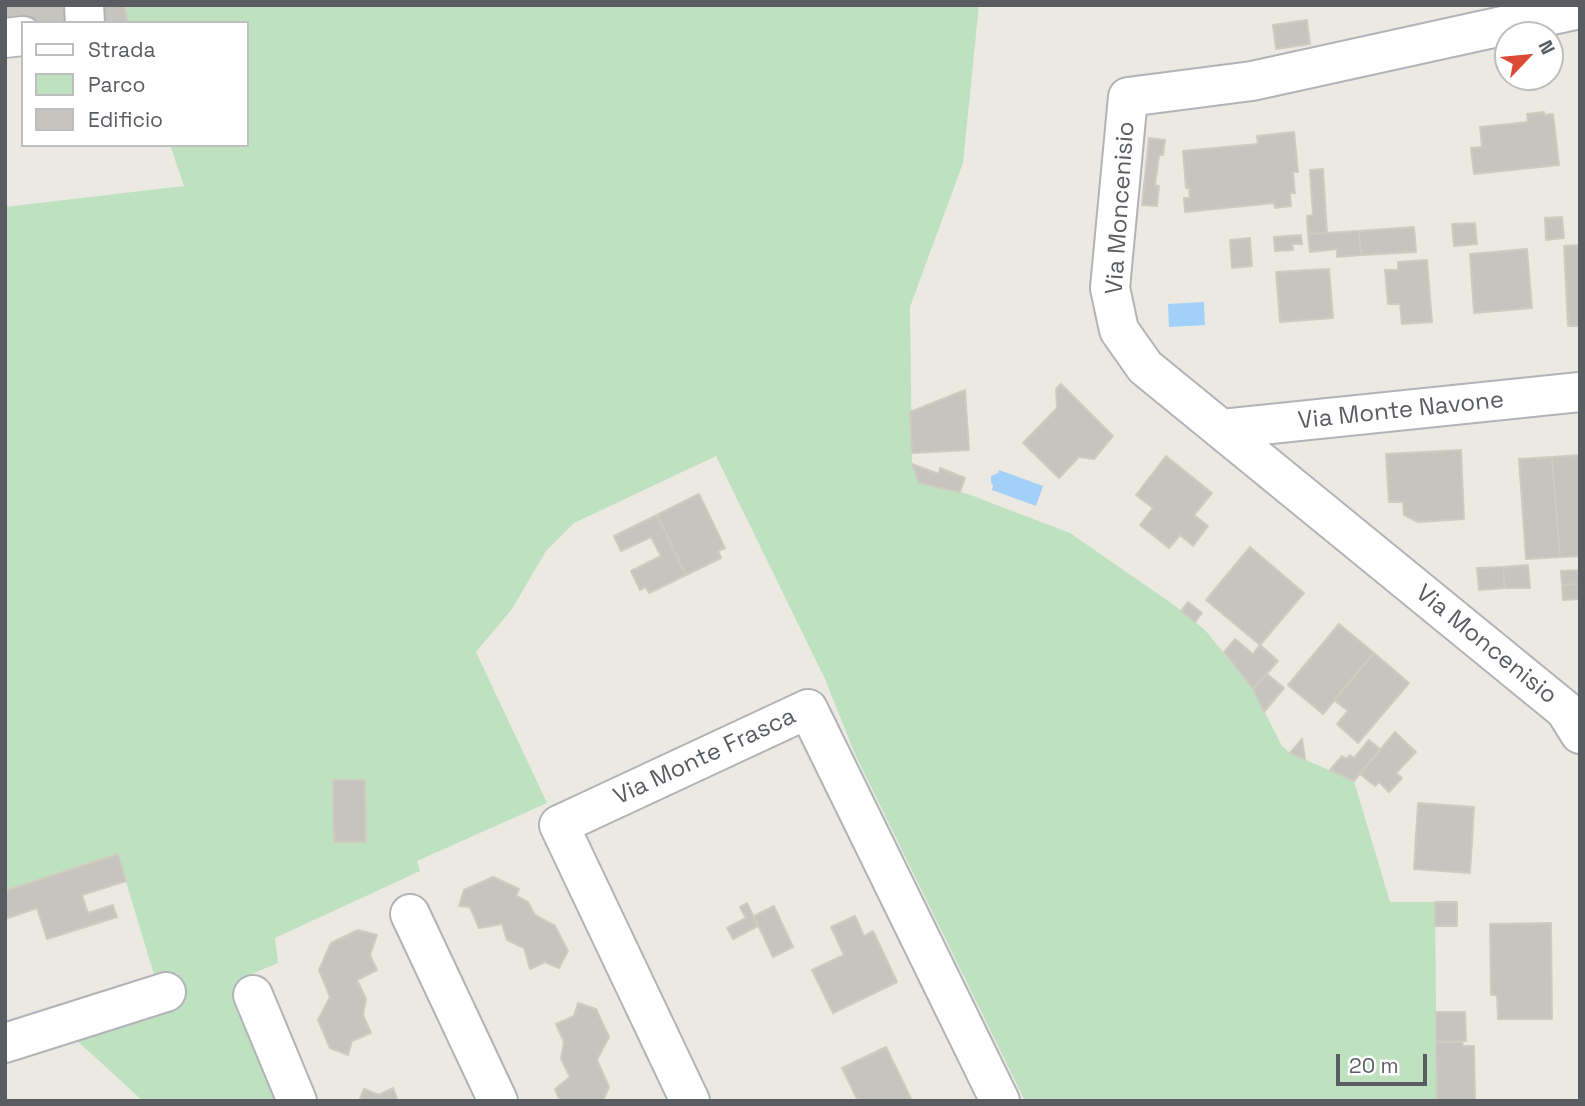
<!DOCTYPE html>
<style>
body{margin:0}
#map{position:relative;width:1585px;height:1106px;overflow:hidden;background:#ebe9e1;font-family:"Space Grotesk",sans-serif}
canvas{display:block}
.frame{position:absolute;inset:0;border:7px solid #595c61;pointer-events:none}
.legend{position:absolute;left:21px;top:21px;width:228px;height:126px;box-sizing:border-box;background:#fff;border:2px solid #bdbec0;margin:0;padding:9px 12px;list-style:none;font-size:21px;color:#595c61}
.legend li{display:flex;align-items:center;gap:14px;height:35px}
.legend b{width:35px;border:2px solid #bdbec0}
.north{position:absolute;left:1494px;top:21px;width:70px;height:70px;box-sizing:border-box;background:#fff;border:2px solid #bdbec0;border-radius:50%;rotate:64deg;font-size:19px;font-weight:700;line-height:28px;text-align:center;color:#595c61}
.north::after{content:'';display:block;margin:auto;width:24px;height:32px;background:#dc4936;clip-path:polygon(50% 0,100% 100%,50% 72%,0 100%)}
.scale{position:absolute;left:1336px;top:1054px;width:91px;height:32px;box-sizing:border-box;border:4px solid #595c61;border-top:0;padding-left:9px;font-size:21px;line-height:24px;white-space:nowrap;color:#595c61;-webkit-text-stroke:5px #fff;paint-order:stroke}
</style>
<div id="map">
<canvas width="1585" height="1106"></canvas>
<div class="frame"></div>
<ul class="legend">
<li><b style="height:9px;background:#fff"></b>Strada</li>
<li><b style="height:19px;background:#bee2c0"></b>Parco</li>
<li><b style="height:19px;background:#c6c4be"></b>Edificio</li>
</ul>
<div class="north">N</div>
<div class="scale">20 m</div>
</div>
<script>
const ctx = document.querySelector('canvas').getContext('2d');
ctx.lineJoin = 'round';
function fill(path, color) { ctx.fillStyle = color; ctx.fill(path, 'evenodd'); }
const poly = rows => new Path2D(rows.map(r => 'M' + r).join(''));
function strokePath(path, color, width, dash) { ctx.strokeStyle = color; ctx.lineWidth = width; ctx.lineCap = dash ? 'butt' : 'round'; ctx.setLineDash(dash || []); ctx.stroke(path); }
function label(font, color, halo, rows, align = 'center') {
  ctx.font = font + ' "Space Grotesk",sans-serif'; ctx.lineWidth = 5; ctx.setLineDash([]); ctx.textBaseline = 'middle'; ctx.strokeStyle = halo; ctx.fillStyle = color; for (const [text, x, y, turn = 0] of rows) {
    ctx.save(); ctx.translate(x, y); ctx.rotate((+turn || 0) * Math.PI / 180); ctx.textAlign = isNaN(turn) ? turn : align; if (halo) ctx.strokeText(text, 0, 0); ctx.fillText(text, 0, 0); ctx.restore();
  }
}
fill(poly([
 [126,5,979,5,963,163,910,307,912,464,919,483,968,494,1070,533,1174,605,1205,630,1253,689,1282,746,1290,753,1354,781,1390,902,1435,902,1437,1101,1025,1101,854,752,825,679,716,456,574,523,546,551,512,609,476,652,547,803,417,861,420,871,275,938,278,963,242,978,240,992,284,1101,143,1101,73,1037,186,1001,178,973,155,978,118,855,5,891,5,207,184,186,170,145,247,145,247,23,127,23]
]), '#bee2c0');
fill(poly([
 [1204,302,1205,325,1169,327,1168,304],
 [999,470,1043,486,1036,506,992,490,993,485,991,483,991,476,998,473]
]), '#a3d0f9');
const building = poly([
 [5,5,66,5,68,23,23,23,5,29,5,5],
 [100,5,125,5,127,23,102,23,100,5],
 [1307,20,1310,44,1276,49,1273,25,1307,20],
 [1544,112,1544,115,1553,114,1559,165,1474,174,1471,148,1482,147,1480,127,1528,122,1527,114,1544,112],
 [1294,132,1298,172,1293,172,1295,193,1290,193,1291,206,1275,208,1274,203,1185,212,1184,198,1190,198,1189,188,1186,188,1183,151,1258,144,1257,136,1294,132],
 [1149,138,1165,140,1163,155,1159,155,1155,185,1159,186,1157,206,1142,205,1149,138],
 [1323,169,1327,233,1308,234,1307,216,1313,215,1310,170,1323,169],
 [1562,217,1564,238,1546,240,1545,218,1562,217],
 [1475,223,1477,244,1454,246,1452,224,1475,223],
 [1414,227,1416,252,1361,255,1359,231,1414,227],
 [1359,231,1361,255,1337,257,1337,249,1310,252,1308,234,1359,231],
 [1301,235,1302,244,1292,244,1293,250,1275,251,1274,237,1301,235],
 [1250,238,1252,266,1232,268,1230,240,1250,238],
 [1580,245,1580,326,1568,326,1564,246,1580,245],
 [1527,249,1532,308,1474,313,1470,254,1527,249],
 [1427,260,1432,322,1402,324,1400,304,1388,304,1385,270,1398,270,1398,262,1427,260],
 [1329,269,1333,318,1280,322,1276,272,1329,269],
 [1061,384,1113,436,1094,459,1079,457,1059,478,1023,443,1057,408,1056,389,1061,384],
 [965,390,969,450,912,453,910,412,965,390],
 [1461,450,1464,519,1418,522,1404,515,1403,502,1389,502,1386,454,1461,450],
 [1580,455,1580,556,1560,557,1552,457,1580,455],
 [1166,456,1212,493,1194,515,1208,526,1193,546,1180,535,1169,548,1140,525,1153,508,1136,495,1166,456],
 [1552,457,1560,557,1526,559,1519,459,1552,457],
 [912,464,939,474,940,468,965,478,960,492,919,483,912,464],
 [699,494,725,548,718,551,721,558,686,575,657,515,699,494],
 [657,515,686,575,649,593,646,587,640,590,631,571,661,556,651,537,621,551,614,536,657,515],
 [1250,547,1304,593,1260,645,1206,600,1250,547],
 [1528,565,1530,588,1505,588,1503,567,1528,565],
 [1503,567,1505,588,1479,590,1477,568,1503,567],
 [1578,570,1580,584,1562,585,1561,571,1578,570],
 [1580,584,1580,599,1563,600,1562,585,1580,584],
 [1188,602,1202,613,1195,622,1181,611,1188,602],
 [1339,624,1374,653,1323,714,1288,685,1339,624],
 [1235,639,1253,654,1260,645,1278,661,1253,689,1224,652,1235,639],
 [1374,653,1409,683,1358,743,1337,724,1348,711,1334,700,1374,653],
 [1267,674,1284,688,1264,712,1253,689,1267,674],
 [1395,732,1416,752,1396,773,1402,778,1389,792,1379,782,1375,786,1360,774,1395,732],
 [1302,739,1305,759,1290,753,1302,739],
 [1369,740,1380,749,1354,781,1330,770,1342,756,1346,759,1350,755,1354,758,1369,740],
 [333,780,365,780,366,842,334,842,333,780],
 [1418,803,1474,807,1470,873,1414,869,1418,803],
 [118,854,126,881,82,895,88,913,113,905,117,917,47,939,37,908,5,919,5,891,118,854],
 [493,877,519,889,516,896,528,902,535,915,555,926,568,951,559,968,545,962,530,969,524,948,507,940,502,924,479,928,470,907,459,906,464,890,493,877],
 [1435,902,1457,902,1457,926,1435,926,1435,902],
 [747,903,758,926,733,939,727,928,746,918,740,907,747,903],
 [774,906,793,947,773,957,754,916,774,906],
 [855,916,864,936,873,931,897,982,833,1013,812,970,844,955,831,927,855,916],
 [1551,923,1552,1019,1498,1019,1497,995,1491,995,1490,924,1551,923],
 [358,930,377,935,370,955,377,970,357,980,366,999,363,1015,371,1033,352,1041,348,1055,330,1048,318,1020,330,997,319,970,331,943,358,930],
 [578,1003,596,1009,609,1037,597,1060,609,1087,603,1101,560,1101,555,1089,570,1077,561,1059,564,1042,556,1024,574,1016,578,1003],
 [1436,1012,1465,1012,1466,1041,1436,1042,1436,1012],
 [1436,1042,1462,1042,1463,1046,1474,1046,1475,1101,1437,1101,1436,1042],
 [886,1047,912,1101,858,1101,842,1068,886,1047],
 [393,1088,398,1101,359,1101,364,1089,379,1095,393,1088]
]);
fill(building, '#c6c4be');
strokePath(building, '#cfcbc0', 2);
const minor = poly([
 [84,5,85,23],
 [1580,9,1252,81,1128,97,1110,288,1119,330,1145,367,1565,710,1580,734],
 [5,38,23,36],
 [1222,429,1580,392],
 [410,914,498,1101],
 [253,995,297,1101],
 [5,1043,166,992],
 [690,1101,559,825,808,709,1000,1101]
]);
strokePath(minor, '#b1b3b8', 42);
strokePath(minor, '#fff', 38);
label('24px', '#595c61', '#fff', [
 ["Via Moncenisio",1121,208,-86],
 ["Via Monte Navone",1401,411,-6],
 ["Via Moncenisio",1486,645,39],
 ["Via Monte Frasca",705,757,-25]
]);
</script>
